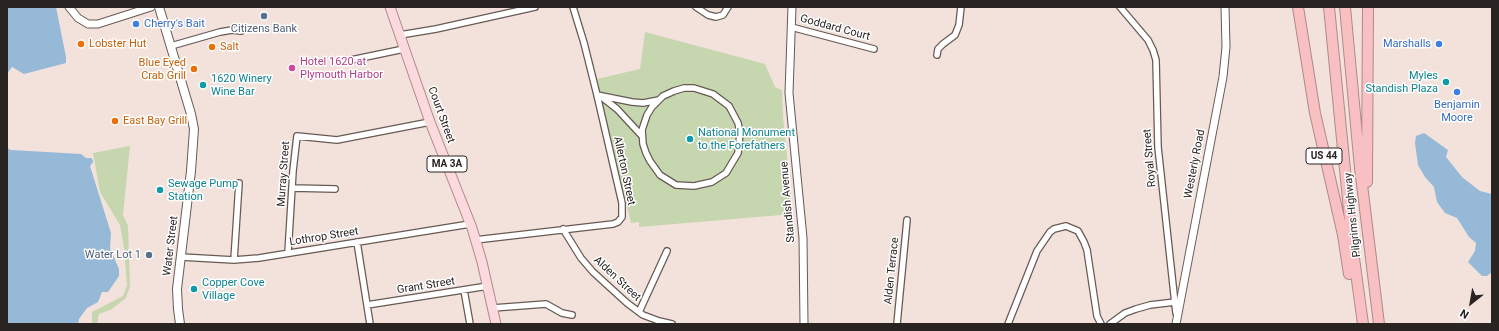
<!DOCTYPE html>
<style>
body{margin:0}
#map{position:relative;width:1499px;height:331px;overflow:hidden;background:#f2e2db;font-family:Roboto,sans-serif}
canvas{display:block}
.frame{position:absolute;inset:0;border:8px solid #292321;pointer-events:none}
.north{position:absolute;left:1451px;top:283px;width:40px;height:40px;-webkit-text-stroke:3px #fff;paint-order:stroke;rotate:211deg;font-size:11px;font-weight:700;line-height:16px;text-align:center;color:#292321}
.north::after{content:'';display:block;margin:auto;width:14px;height:18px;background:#292321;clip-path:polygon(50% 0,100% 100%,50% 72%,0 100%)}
</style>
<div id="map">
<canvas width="1499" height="331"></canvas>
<div class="frame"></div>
<div class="north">N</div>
</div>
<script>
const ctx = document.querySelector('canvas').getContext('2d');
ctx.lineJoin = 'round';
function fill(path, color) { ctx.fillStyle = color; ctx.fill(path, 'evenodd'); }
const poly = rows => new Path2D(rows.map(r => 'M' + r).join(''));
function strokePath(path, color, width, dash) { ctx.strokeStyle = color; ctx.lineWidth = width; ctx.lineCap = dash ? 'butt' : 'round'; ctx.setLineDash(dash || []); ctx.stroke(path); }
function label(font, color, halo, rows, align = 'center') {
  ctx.font = font + ' Roboto,sans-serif'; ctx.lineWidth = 3; ctx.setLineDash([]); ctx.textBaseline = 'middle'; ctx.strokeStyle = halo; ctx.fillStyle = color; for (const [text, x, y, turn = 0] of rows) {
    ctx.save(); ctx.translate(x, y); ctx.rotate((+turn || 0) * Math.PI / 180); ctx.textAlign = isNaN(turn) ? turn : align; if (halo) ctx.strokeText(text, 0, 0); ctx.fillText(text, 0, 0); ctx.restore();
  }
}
fill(poly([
 [645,32,765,64,775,87,782,90,783,117,793,214,639,227,639,222,631,223,597,79,640,69],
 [130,146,123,215,128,226,130,286,126,298,112,309,99,314,97,324,92,324,92,312,123,296,127,285,124,248,120,225,100,192,93,153]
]), '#c6d6af');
fill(poly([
 [7,7,56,7,66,57,66,63,24,74,12,67,7,74],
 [1424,133,1448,150,1446,157,1462,177,1480,191,1492,194,1492,272,1487,276,1482,276,1468,262,1475,251,1476,243,1469,237,1457,218,1445,213,1437,202,1434,187,1425,177,1418,165,1415,143,1416,136],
 [7,148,11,150,81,154,86,158,91,158,93,160,93,162,90,166,111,233,110,248,119,269,119,276,108,292,102,292,98,302,87,308,79,319,78,324,7,324]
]), '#95b9d7');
const minor = poly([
 [696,7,708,15,716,17,723,15,728,7],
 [1120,7,1148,40,1153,50,1156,60,1158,147,1176,313],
 [791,27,874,49],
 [400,35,436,29,535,7],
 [171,46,220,32,232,30,241,31],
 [937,55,938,49,943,44,955,35,959,25,961,7],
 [351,60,404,49],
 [597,95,632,102,643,103,659,100,663,96,674,91,684,88,694,88,713,94,729,106,738,123,740,133,738,153,726,173,712,182,694,186,676,185,660,175,650,161,646,153,643,144,642,130,647,115,652,107,659,100],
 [603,98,617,109,642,136],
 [293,188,335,189],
 [563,229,581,258,593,272,627,303,643,315,659,321,672,324],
 [475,240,613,224,618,222,622,217,622,203,597,95,584,43,573,7],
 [357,242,370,324],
 [288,253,293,171,297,136,337,140,430,122],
 [181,257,234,260,259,258,470,224],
 [234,260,239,183],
 [464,290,470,324],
 [367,305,488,286],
 [493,308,546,304,562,313,572,315],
 [639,312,667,251],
 [897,324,907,220],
 [1008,324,1037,251,1050,232,1054,229,1066,226,1078,231,1084,242,1087,250,1097,316,1101,324],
 [1110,324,1125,313,1136,309,1150,305,1175,302]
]);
const tertiary = poly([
 [69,7,78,18,88,24,98,24,151,7],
 [792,7,789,93,803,238,804,324],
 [1176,324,1223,77,1226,47,1225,7]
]);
const secondary = poly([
 [159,7,191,114,194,129,191,171,177,289,178,309,180,324]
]);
const primary = poly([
 [390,7,430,122,472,228,482,262,496,324]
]);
const motorway = poly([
 [1298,7,1315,113,1343,235,1349,274],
 [1329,7,1353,251,1363,324],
 [1345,7,1360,168,1379,324],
 [1367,182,1368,7]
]);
strokePath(minor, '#675a54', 8);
strokePath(tertiary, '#675a54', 9);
strokePath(secondary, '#675a54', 10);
strokePath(primary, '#b0898b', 11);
strokePath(motorway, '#b0898b', 12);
strokePath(minor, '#fff', 5.5);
strokePath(tertiary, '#fff', 7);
strokePath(secondary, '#fff', 8);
strokePath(primary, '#fbd9dc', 9);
strokePath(motorway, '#f9c0c4', 10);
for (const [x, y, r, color] of [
 [264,16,4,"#5c6f8a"],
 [136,24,4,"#3f7fe0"],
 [81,44,4,"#e8710a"],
 [1439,44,4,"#3f7fe0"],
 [212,47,4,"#e8710a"],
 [292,68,4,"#d1479c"],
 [194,69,4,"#e8710a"],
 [1446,82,4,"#0f9aa8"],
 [203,85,4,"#0f9aa8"],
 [1457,92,4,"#3f7fe0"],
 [115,121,4,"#e8710a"],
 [690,139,4,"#0f9aa8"],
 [160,190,4,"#0f9aa8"],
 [149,255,4,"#5c6f8a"],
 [194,289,4,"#0f9aa8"]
]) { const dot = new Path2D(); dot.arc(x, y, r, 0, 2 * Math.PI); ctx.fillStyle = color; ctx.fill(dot); strokePath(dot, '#fff', 1.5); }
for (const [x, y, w] of [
 [1324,156,36],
 [447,164,40]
]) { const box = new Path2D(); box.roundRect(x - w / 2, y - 8, w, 16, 3); ctx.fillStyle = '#fff'; ctx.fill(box); strokePath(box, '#292321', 1); }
label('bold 10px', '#292321', null, [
 ["US 44",1324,156],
 ["MA 3A",447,164]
]);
label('11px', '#366cbe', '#fff', [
 ["Cherry's Bait",144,24],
 ["Marshalls",1431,44,"right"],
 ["Benjamin",1457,105,"center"],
 ["Moore",1457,118,"center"]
], 'left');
label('11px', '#292321', '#fff', [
 ["Goddard Court",835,28,15],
 ["Court Street",441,115,70],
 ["Royal Street",1150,158,-95],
 ["Westerly Road",1195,164,-79],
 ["Allerton Street",624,171,78],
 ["Murray Street",284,174,-86],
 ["Standish Avenue",788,202,-95],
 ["Pilgrims Highway",1353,215,-96],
 ["Lothrop Street",324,237,-9],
 ["Water Street",171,246,-83],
 ["Alden Terrace",892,271,-84],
 ["Alden Street",617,279,43],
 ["Grant Street",426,286,-9]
]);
label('11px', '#4e5e75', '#fff', [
 ["Citizens Bank",264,29],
 ["Water Lot 1",141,255,"right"]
]);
label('11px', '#c56008', '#fff', [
 ["Lobster Hut",89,44],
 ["Salt",220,47],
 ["Blue Eyed",186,63,"right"],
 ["Crab Grill",186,76,"right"],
 ["East Bay Grill",123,121]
], 'left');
label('11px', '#b23c85', '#fff', [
 ["Hotel 1620 at",300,62],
 ["Plymouth Harbor",300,75]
], 'left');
label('11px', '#0d838f', '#fff', [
 ["Myles",1438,76,"right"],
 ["Standish Plaza",1438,89,"right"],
 ["1620 Winery",211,79],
 ["Wine Bar",211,92],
 ["National Monument",698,133],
 ["to the Forefathers",698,146],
 ["Sewage Pump",168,184],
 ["Station",168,197],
 ["Copper Cove",202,283],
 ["Village",202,296]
], 'left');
</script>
